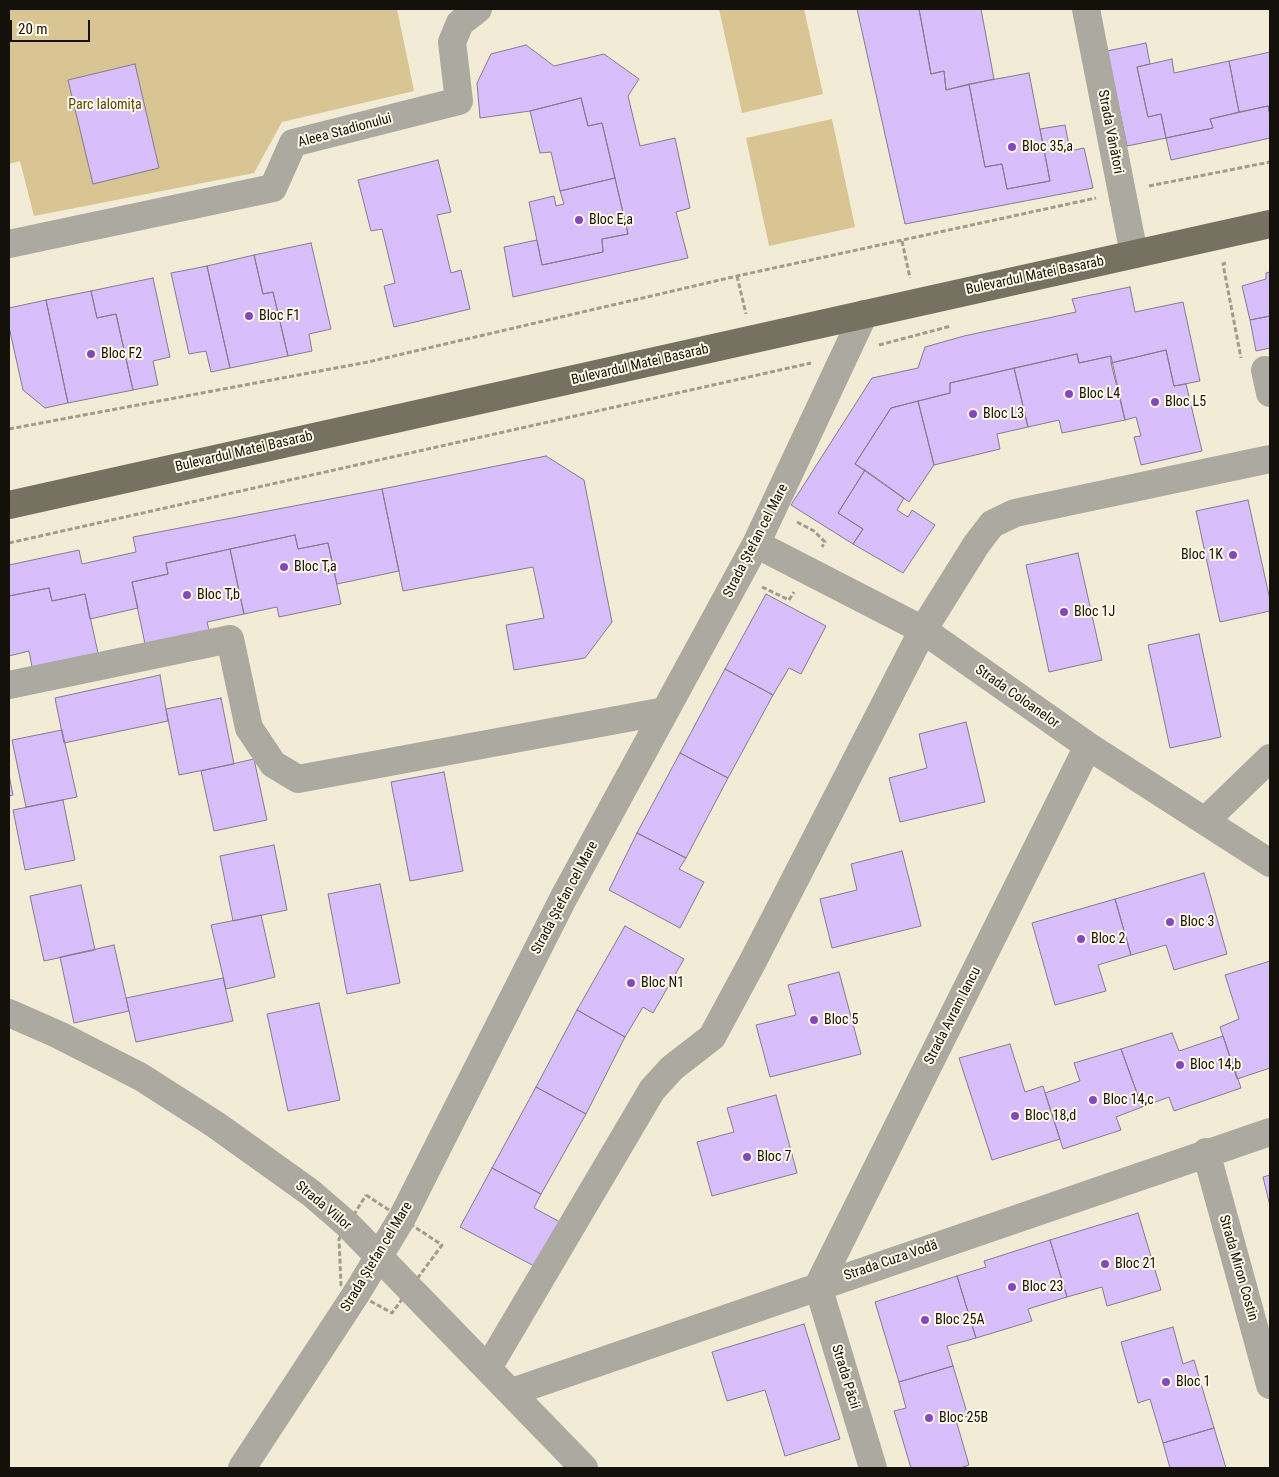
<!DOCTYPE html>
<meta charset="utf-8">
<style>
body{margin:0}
#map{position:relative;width:1279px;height:1477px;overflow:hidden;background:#f2ebd6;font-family:"Roboto Condensed",sans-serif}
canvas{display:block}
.frame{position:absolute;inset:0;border:10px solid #131109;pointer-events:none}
.scale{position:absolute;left:10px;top:20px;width:80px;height:22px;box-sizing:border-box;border:2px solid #131109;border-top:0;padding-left:6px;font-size:15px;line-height:18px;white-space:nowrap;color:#131109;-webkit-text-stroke:4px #fef8e7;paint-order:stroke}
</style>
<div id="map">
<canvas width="1279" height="1477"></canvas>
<div class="frame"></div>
<div class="scale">20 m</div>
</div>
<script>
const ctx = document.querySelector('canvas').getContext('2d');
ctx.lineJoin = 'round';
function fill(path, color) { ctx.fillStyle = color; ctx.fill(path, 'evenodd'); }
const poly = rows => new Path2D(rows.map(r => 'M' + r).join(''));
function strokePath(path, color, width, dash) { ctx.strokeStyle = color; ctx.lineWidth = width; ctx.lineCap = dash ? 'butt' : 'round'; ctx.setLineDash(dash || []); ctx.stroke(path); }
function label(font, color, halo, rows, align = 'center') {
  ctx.font = font + ' "Roboto Condensed",sans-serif'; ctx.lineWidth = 4; ctx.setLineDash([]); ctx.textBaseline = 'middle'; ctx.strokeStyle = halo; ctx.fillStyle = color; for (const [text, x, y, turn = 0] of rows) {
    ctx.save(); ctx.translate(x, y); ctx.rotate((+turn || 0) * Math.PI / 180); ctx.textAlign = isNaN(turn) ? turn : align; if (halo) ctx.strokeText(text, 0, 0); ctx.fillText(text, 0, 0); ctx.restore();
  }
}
fill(poly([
 [9,9,397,9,414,91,282,122,254,173,34,216,20,161,9,164],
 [719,9,804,9,823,94,742,113],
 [832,119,855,227,769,246,746,138]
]), '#d8c593');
const building = poly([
 [857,9,919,9,931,74,944,71,946,90,969,84,985,167,1002,164,1007,189,1050,181,1040,129,1065,125,1070,151,1084,148,1093,188,905,224,857,9],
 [919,9,981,9,994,79,946,90,944,71,931,74,919,9],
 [1146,43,1150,64,1137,67,1148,117,1161,114,1166,138,1127,146,1107,51,1146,43],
 [526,45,554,66,604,54,639,79,628,96,640,146,675,138,690,208,676,212,688,258,513,297,504,247,537,240,542,265,603,252,602,239,628,234,602,123,588,126,581,98,530,111,480,118,477,83,491,54,526,45],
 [1270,52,1270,115,1268,106,1239,112,1229,61,1270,52],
 [1172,59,1174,73,1229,61,1239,112,1210,119,1213,128,1166,138,1161,114,1148,117,1137,67,1172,59],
 [135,64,159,168,93,184,68,80,135,64],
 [1029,73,1050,181,1007,189,1002,164,985,167,969,84,1029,73],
 [581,98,588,126,602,123,615,178,560,191,551,152,540,153,530,111,581,98],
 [1268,106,1270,115,1270,138,1171,160,1166,138,1213,128,1210,119,1268,106],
 [438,160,451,212,437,215,451,273,461,270,470,309,394,327,384,286,395,283,382,229,371,231,358,180,438,160],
 [615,178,628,234,602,239,603,252,542,265,529,202,554,196,556,206,564,204,560,191,615,178],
 [311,243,331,329,309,334,312,351,288,356,273,292,263,294,254,255,311,243],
 [254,255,263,294,273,292,288,356,230,368,207,266,254,255],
 [207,266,230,368,211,372,206,351,189,354,171,273,207,266],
 [1270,272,1270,316,1250,320,1242,286,1266,279,1266,273,1270,272],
 [153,278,170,357,153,361,158,385,133,390,116,314,97,318,91,291,153,278],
 [1130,287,1135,312,1183,302,1200,381,1174,386,1166,350,1111,363,1111,356,1079,363,1077,354,950,383,950,393,891,408,855,464,865,470,838,513,863,529,853,544,791,505,872,378,918,368,925,347,964,336,1076,312,1072,299,1130,287],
 [91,291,97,318,116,314,133,390,68,403,46,300,91,291],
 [46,300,68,403,45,408,23,390,9,327,9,308,46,300],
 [1270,316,1270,348,1256,351,1250,320,1270,316],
 [1166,350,1174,386,1186,384,1202,451,1141,465,1134,437,1141,436,1136,417,1125,420,1111,363,1166,350],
 [1077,354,1079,363,1111,356,1125,420,1062,433,1059,420,1028,427,1014,368,1077,354],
 [1014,368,1028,427,997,434,1000,449,934,465,918,401,950,393,950,383,1014,368],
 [918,401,934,465,909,502,855,464,891,408,918,401],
 [546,456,584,480,612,622,585,658,514,670,506,625,544,618,533,567,403,591,382,489,546,456],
 [865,470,904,498,897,510,908,517,912,510,935,525,903,573,853,544,863,529,838,513,865,470],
 [382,489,399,571,337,584,328,543,298,549,295,535,166,563,168,574,132,582,138,608,90,619,85,594,52,601,49,588,9,596,9,565,79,550,82,564,136,552,133,537,382,489],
 [1248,500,1270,600,1270,611,1220,622,1196,511,1248,500],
 [295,535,298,549,328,543,341,604,279,617,277,607,244,614,230,549,295,535],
 [230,549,244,614,207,622,209,630,145,644,132,582,168,574,166,563,230,549],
 [1078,553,1102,660,1049,672,1026,565,1078,553],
 [49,588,52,601,85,594,98,653,32,667,29,651,9,656,9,596,49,588],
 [766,594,826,626,801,674,789,668,773,695,725,669,766,594],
 [1199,634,1221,737,1170,748,1148,645,1199,634],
 [725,669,773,695,728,778,680,753,725,669],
 [160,675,168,721,64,743,55,698,160,675],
 [221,698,234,764,179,775,166,709,221,698],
 [966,722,985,802,900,822,889,778,927,768,919,734,966,722],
 [62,730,77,797,26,807,12,740,62,730],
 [680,753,728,778,686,858,637,833,680,753],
 [254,759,267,820,214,831,201,771,254,759],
 [444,772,463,871,410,881,391,782,444,772],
 [9,775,13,795,9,796,9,775],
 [63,800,75,860,25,870,13,810,63,800],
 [637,833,686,858,679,869,704,882,680,928,609,890,637,833],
 [274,845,287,910,233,921,220,856,274,845],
 [902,851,921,926,832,948,820,899,857,890,851,864,902,851],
 [1204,873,1227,954,1174,970,1166,945,1131,955,1115,899,1204,873],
 [380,884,400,983,347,994,328,894,380,884],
 [81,885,95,950,44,961,30,896,81,885],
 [1115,899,1131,955,1098,965,1106,991,1055,1005,1032,923,1115,899],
 [261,915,275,977,226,989,211,925,261,915],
 [625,926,684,959,653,1013,643,1007,625,1037,577,1010,625,926],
 [114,945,129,1011,74,1023,60,957,114,945],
 [1270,961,1270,1068,1237,1079,1220,1027,1239,1019,1225,975,1270,961],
 [839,972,861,1054,770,1077,756,1025,796,1015,788,985,839,972],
 [223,978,233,1021,136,1042,126,998,223,978],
 [319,1003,340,1100,288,1111,267,1014,319,1003],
 [577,1010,625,1037,586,1114,536,1087,577,1010],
 [1172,1033,1179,1051,1223,1036,1241,1088,1174,1111,1169,1097,1142,1107,1121,1049,1172,1033],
 [1010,1044,1025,1092,1043,1086,1060,1139,992,1160,959,1058,1010,1044],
 [1121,1049,1142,1107,1116,1117,1121,1130,1063,1149,1045,1093,1080,1081,1074,1063,1121,1049],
 [536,1087,586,1114,541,1194,492,1168,536,1087],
 [776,1095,797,1173,712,1196,697,1142,734,1132,727,1108,776,1095],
 [492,1168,541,1194,534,1208,560,1222,536,1267,460,1227,492,1168],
 [1270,1175,1270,1206,1263,1177,1270,1175],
 [1138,1213,1161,1290,1107,1306,1102,1287,1067,1297,1050,1240,1138,1213],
 [1050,1240,1067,1297,1028,1309,1032,1321,976,1338,957,1276,986,1267,984,1261,1050,1240],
 [957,1276,976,1338,947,1346,953,1366,899,1382,875,1302,957,1276],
 [804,1324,840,1439,785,1456,765,1390,727,1401,712,1352,804,1324],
 [1173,1327,1183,1364,1194,1360,1214,1428,1163,1443,1150,1399,1138,1403,1121,1342,1173,1327],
 [953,1366,968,1416,956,1420,969,1465,960,1468,911,1468,894,1411,906,1408,899,1382,953,1366],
 [1214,1428,1226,1468,1170,1468,1163,1443,1214,1428]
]);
fill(building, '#d9befc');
strokePath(building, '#837c8e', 1);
strokePath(poly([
 [1149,186,1270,162],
 [902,241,910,278],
 [1226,263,1223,264,1241,358],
 [737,276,746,314],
 [879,345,951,326],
 [9,429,368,362,737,276,1096,198],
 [797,522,814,531,825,542,822,547],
 [9,543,811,363],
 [762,587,789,600,794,592],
 [366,1195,442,1245,392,1313,341,1285,339,1239,366,1195]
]), '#a29c8c', 3, [5, 2.5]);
strokePath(poly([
 [1086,9,1134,254],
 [9,244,273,188,293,143,459,101,452,42,460,23,478,9],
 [1265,370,1270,393],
 [756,544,923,630,1088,746,1270,863],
 [9,685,230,639,249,728,273,764,298,779,665,711],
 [1206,820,1270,758],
 [9,1013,59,1035,141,1077,216,1125,311,1193,348,1225,584,1468],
 [1206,1152,1270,1385],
 [818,1286,1088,746],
 [818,1286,873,1468],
 [488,1368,652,1090,672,1068,712,1037,753,961,923,630,976,545,992,524,1015,513,1270,459],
 [512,1392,1270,1132],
 [242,1468,356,1294,402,1218,564,897,756,544,864,314]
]), '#aca9a0', 28);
strokePath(poly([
 [9,505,1270,224]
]), '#777162', 28);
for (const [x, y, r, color] of [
 [1012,147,5,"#8448bd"],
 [579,220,5,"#8448bd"],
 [249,316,5,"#8448bd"],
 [91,354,5,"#8448bd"],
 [1069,394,5,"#8448bd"],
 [1155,402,5,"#8448bd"],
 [973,414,5,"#8448bd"],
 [1233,555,5,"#8448bd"],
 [284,567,5,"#8448bd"],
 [187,595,5,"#8448bd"],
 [1064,612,5,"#8448bd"],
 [1170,922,5,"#8448bd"],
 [1081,939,5,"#8448bd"],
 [631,983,5,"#8448bd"],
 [814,1020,5,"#8448bd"],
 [1180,1065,5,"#8448bd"],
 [1093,1100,5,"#8448bd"],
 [1015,1116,5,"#8448bd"],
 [747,1157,5,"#8448bd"],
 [1105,1264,5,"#8448bd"],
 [1012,1287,5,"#8448bd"],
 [925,1320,5,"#8448bd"],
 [1166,1382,5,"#8448bd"],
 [929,1418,5,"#8448bd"]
]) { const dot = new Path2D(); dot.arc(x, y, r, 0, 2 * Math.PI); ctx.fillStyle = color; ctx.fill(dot); strokePath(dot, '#fef8e7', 2); }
label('14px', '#574610', '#fef8e7', [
 ["Parc Ialomița",105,105]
]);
label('14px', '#131109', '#fef8e7', [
 ["Aleea Stadionului",345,131,-15],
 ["Strada Vânători",1110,132,79],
 ["Bulevardul Matei Basarab",1035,276,-12],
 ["Bulevardul Matei Basarab",640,365,-13],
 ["Bulevardul Matei Basarab",244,452,-13],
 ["Strada Ștefan cel Mare",756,541,-63],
 ["Strada Coloanelor",1017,697,35],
 ["Strada Ștefan cel Mare",565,898,-62],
 ["Strada Avram Iancu",953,1016,-63],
 ["Strada Viilor",323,1206,40],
 ["Strada Ștefan cel Mare",377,1257,-59],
 ["Strada Cuza Vodă",891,1261,-19],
 ["Strada Miron Costin",1238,1268,74],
 ["Strada Păcii",845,1377,73]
]);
label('14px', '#131109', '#fef8e7', [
 ["Bloc 35,a",1022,147],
 ["Bloc E,a",589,220],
 ["Bloc F1",259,316],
 ["Bloc F2",101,354],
 ["Bloc L4",1079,394],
 ["Bloc L5",1165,402],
 ["Bloc L3",983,414],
 ["Bloc 1K",1223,555,"right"],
 ["Bloc T,a",294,567],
 ["Bloc T,b",197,595],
 ["Bloc 1J",1074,612],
 ["Bloc 3",1180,922],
 ["Bloc 2",1091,939],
 ["Bloc N1",641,983],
 ["Bloc 5",824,1020],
 ["Bloc 14,b",1190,1065],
 ["Bloc 14,c",1103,1100],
 ["Bloc 18,d",1025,1116],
 ["Bloc 7",757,1157],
 ["Bloc 21",1115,1264],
 ["Bloc 23",1022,1287],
 ["Bloc 25A",935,1320],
 ["Bloc 1",1176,1382],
 ["Bloc 25B",939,1418]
], 'left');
</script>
